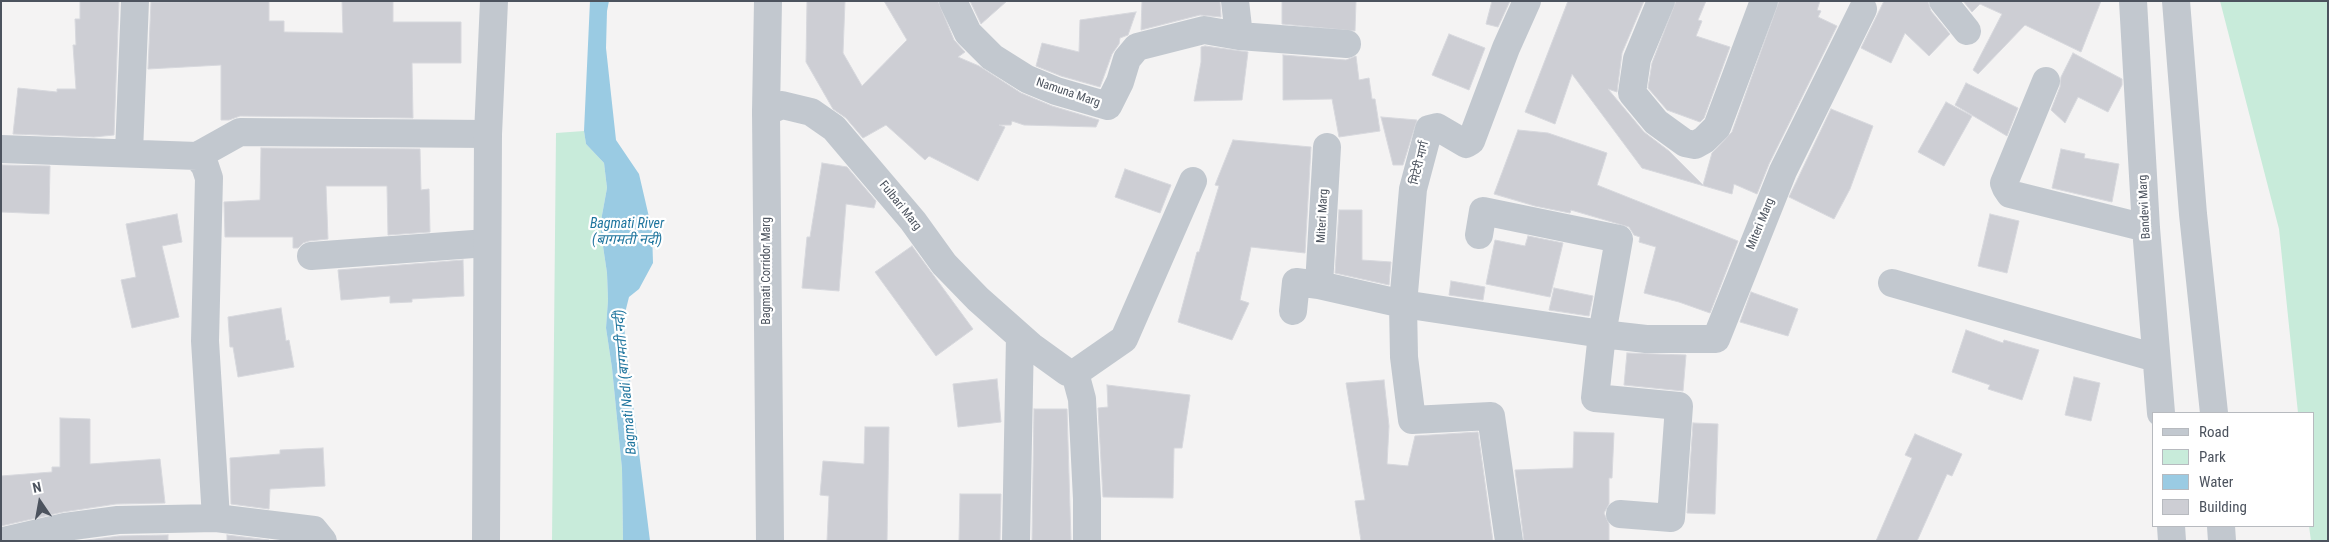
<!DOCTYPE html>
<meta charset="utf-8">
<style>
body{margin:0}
#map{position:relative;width:2329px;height:542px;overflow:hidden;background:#f4f3f3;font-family:"Roboto Condensed",sans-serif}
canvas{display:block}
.frame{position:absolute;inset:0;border:2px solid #4c535e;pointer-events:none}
.legend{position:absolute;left:2152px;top:412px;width:162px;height:115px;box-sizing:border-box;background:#fff;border:1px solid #b7babf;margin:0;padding:6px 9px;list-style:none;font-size:15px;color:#4c535e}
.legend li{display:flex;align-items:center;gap:10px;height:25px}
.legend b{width:25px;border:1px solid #b7babf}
.north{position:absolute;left:15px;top:477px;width:50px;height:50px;-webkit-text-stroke:4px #fff;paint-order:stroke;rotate:348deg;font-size:14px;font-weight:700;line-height:20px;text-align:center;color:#4c535e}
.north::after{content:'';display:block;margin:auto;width:18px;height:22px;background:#4c535e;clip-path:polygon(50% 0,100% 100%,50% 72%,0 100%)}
</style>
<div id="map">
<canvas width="2329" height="542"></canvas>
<div class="frame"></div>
<ul class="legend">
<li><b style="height:6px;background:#c2c8cf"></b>Road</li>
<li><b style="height:14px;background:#c8ebda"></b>Park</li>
<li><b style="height:14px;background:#9acbe3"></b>Water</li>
<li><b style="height:14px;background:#cdced4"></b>Building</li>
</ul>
<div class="north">N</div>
</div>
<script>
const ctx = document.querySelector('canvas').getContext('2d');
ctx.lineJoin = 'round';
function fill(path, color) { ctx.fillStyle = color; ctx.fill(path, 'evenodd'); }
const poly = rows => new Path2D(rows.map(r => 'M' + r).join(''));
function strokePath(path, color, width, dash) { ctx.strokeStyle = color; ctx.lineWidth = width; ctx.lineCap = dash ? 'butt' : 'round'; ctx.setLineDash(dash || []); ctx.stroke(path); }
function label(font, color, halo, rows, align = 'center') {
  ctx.font = font + ' "Roboto Condensed","Noto Sans Devanagari",sans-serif'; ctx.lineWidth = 4.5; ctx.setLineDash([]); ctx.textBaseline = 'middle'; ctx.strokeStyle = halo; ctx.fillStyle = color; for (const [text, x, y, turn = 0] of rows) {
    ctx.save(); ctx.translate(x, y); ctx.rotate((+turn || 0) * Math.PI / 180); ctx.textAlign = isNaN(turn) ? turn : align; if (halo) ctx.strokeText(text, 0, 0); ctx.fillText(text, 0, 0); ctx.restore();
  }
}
fill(poly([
 [2220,1,2328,1,2328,541,2311,541,2309,526,2313,526,2313,413,2298,413,2279,229],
 [584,131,586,144,604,163,607,188,600,226,607,273,608,300,606,328,612,368,622,469,623,541,552,541,556,133]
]), '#c8ebda');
fill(poly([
 [590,1,609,1,607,11,606,48,616,140,639,174,652,230,653,263,639,289,629,297,624,317,625,339,650,541,623,541,622,469,612,368,606,328,608,300,607,273,600,226,607,188,604,163,586,144,584,131]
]), '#9acbe3');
const building = poly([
 [80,1,119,1,114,135,94,137,13,134,18,88,57,92,57,89,76,89,73,45,76,45,75,19,80,19,80,1],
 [269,1,269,21,284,21,284,32,343,33,342,1,393,1,393,22,461,22,461,63,412,63,413,118,240,116,229,120,221,120,221,65,148,69,151,2,269,1],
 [807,1,845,1,843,53,862,86,907,40,884,1,938,1,954,40,965,52,958,57,979,66,1021,93,1052,106,1099,120,1096,127,1024,125,1012,121,1011,125,999,125,1005,127,978,181,929,156,925,160,886,125,863,138,846,118,833,109,806,62,807,1],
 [970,1,1007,1,981,24,970,1],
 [1142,1,1220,1,1221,17,1200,15,1141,30,1142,1],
 [1282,1,1356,1,1355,31,1282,24,1282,1],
 [1492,1,1510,1,1498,27,1486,24,1492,1],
 [1568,1,1644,1,1622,53,1617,92,1608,89,1644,132,1669,151,1703,185,1712,153,1732,132,1779,1,1820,1,1817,10,1821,11,1818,17,1837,26,1769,164,1757,194,1734,184,1732,194,1642,168,1572,74,1555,124,1525,112,1568,1],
 [1676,1,1706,1,1698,20,1702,21,1696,36,1730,47,1704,118,1700,122,1667,110,1648,88,1652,63,1676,1],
 [1884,1,1928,1,1931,11,1950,34,1929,56,1905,33,1891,63,1861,48,1884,1],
 [1963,1,2101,1,2081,52,2025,25,1978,74,1973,70,2002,14,1980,4,1972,12,1963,1],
 [1136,12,1128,35,1120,38,1119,44,1112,54,1100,87,1061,76,1036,66,1042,43,1079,52,1080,20,1136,12],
 [1449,34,1485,48,1469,90,1432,75,1449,34],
 [1205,46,1248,52,1242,100,1194,101,1201,62,1201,47,1205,46],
 [2073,53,2122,79,2122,85,2108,112,2078,97,2065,123,2051,110,2060,87,2061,77,2073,53],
 [1283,55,1346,60,1356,56,1359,80,1369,78,1372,99,1375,99,1380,131,1339,137,1332,99,1283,100,1283,55],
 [1966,83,2018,108,2007,136,1955,105,1966,83],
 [1946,102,1972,116,1944,166,1918,152,1946,102],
 [1831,109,1873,126,1850,189,1834,219,1789,197,1831,109],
 [1381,117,1417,120,1403,165,1393,165,1381,117],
 [1518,130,1548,133,1607,153,1597,185,1738,241,1710,313,1679,302,1644,293,1656,247,1639,242,1640,237,1634,235,1629,227,1571,210,1570,213,1535,206,1494,194,1518,130],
 [1233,140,1311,147,1305,253,1251,247,1240,300,1249,303,1232,340,1178,322,1197,252,1199,252,1219,186,1215,185,1233,140],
 [261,148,420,149,421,190,429,189,430,232,388,235,387,186,326,186,328,239,309,241,303,243,298,248,293,248,293,237,225,237,224,202,260,200,261,148],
 [2061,149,2085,154,2084,158,2119,164,2112,202,2052,188,2061,149],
 [822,163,847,167,876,201,874,208,846,204,839,291,802,288,807,237,810,237,822,163],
 [2,165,50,166,49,214,1,212,2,165],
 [1125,169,1171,185,1160,213,1115,197,1125,169],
 [1339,210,1362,210,1362,260,1391,262,1389,285,1335,273,1339,210],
 [177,214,182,242,162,246,179,317,132,328,121,280,136,277,126,224,177,214],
 [1990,214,2019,221,2007,273,1978,266,1990,214],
 [1528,236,1563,243,1550,297,1486,284,1495,240,1525,246,1528,236],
 [912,246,973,329,936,356,875,272,912,246],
 [463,260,464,296,412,299,412,302,390,303,390,296,341,300,338,270,463,260],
 [1451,281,1485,287,1483,300,1449,295,1451,281],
 [1554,288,1593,296,1589,316,1549,310,1554,288],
 [1751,292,1798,309,1788,336,1740,322,1751,292],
 [281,308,286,341,289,340,294,367,238,377,233,347,230,347,228,317,281,308],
 [1966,330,2003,343,2004,340,2039,350,2022,400,1988,389,1990,385,1952,372,1966,330],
 [1627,353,1686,355,1683,391,1624,385,1627,353],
 [2074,377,2100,383,2091,421,2065,415,2074,377],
 [997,379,1001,422,958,427,953,384,997,379],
 [1384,380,1389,426,1387,464,1408,466,1415,436,1478,432,1493,541,1361,541,1355,501,1365,500,1346,383,1384,380],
 [1107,385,1190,395,1182,448,1174,448,1173,498,1103,497,1098,408,1108,407,1107,385],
 [1034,409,1067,409,1071,541,1032,541,1034,409],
 [60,418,90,419,90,464,160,459,165,503,116,504,63,512,1,526,1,476,52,472,52,467,60,467,60,418],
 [1693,423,1718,424,1715,514,1687,513,1693,423],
 [865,427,889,427,887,541,827,541,829,496,820,495,823,461,864,464,865,427],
 [1574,432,1614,433,1612,478,1609,478,1609,504,1604,513,1609,524,1609,541,1524,541,1515,470,1573,468,1574,432],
 [1915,434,1962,454,1952,476,1947,474,1917,541,1876,541,1912,458,1905,455,1915,434],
 [323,448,325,486,270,489,269,509,231,504,230,458,280,454,280,450,323,448],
 [960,494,1001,494,1000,541,959,541,960,494],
 [168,535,168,541,80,541,119,536,168,535],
 [227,535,269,540,269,541,227,541,227,535]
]);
fill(building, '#cdced4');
strokePath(building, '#d7d8dd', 1);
strokePath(poly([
 [953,1,968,33,992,57,1027,79,1056,91,1108,106,1120,82,1127,59,1137,47,1204,30,1239,36,1347,44],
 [1235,1,1239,36],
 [1661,1,1637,59,1632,93,1656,122,1685,143,1695,145,1704,140,1717,127,1764,1],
 [1943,1,1967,31],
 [2133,1,2146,228,2161,413],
 [2176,1,2193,214,2214,413],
 [2046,81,2004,183,2006,188,2010,194,2146,228],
 [766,112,782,105,811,112,834,128,913,221,944,264,978,299,1031,346,1067,372,1075,373,1082,399,1087,499,1087,541],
 [1327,147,1319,285,1403,304,1602,334,1646,339,1716,339,1783,171,1863,9],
 [1,149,197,156,205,166,209,178,205,341,216,518],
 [129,152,135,1],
 [197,156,240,132,488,134],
 [1479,235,1483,211,1619,239,1602,334,1595,398,1679,406,1671,518,1620,514],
 [311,256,487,243],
 [1892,283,2156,358],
 [1293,311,1296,282,1319,285],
 [1075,373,1124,339,1193,181],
 [2171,526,2172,541],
 [2221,526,2222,541],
 [4,541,65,527,118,520,216,518,314,530,323,541],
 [1016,541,1020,337],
 [1509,541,1491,416,1412,420,1404,357,1403,304,1413,189,1429,129,1437,127,1466,144,1471,141,1506,48,1527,1]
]), '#c2c8cf', 28);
strokePath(poly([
 [768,1,766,112,770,541],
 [486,541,488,134,494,1]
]), '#c2c8cf', 28);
label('12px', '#4c535e', '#fff', [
 ["Namuna Marg",1068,93,19],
 ["मिटेरी मार्ग",1420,163,-76],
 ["Fulbari Marg",900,206,51],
 ["Bandevi Marg",2145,207,-93],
 ["Miteri Marg",1323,216,-87],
 ["Miteri Marg",1761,224,-68],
 ["Bagmati Corridor Marg",767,271,-90]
]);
label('italic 14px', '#1f759e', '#fff', [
 ["Bagmati River",627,224],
 ["(बागमती नदी)",627,240],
 ["Bagmati Nadi (बागमती नदी)",626,382,-95]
]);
</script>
